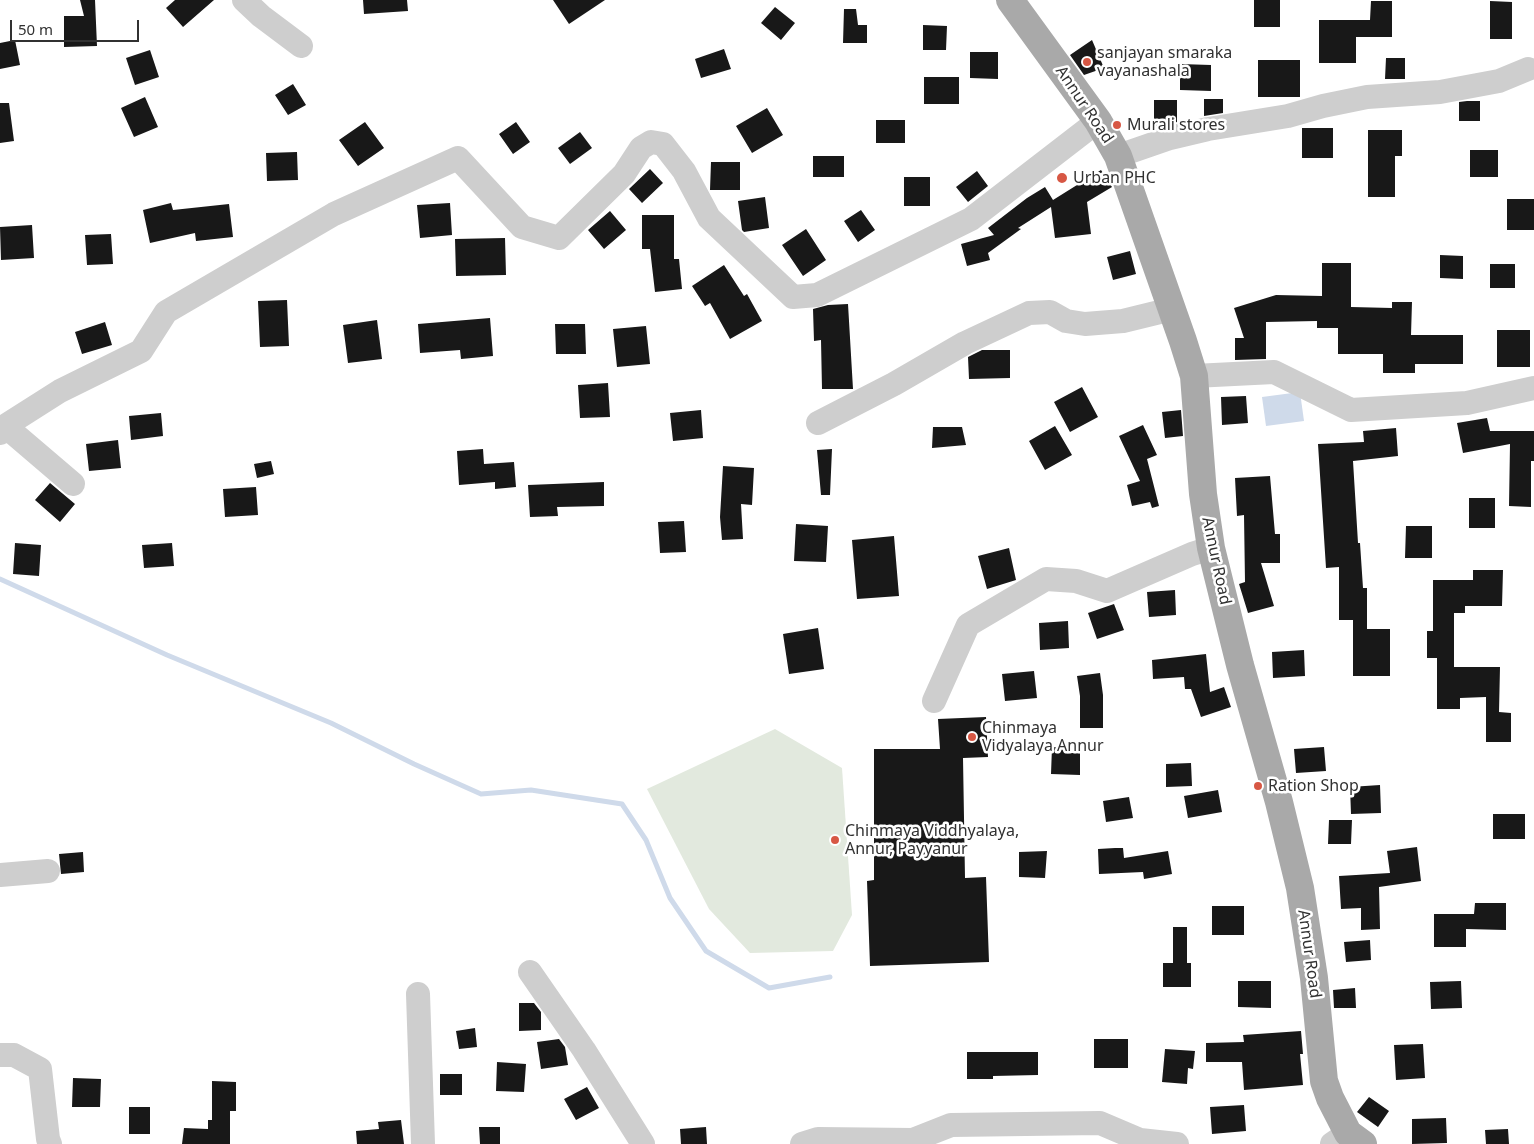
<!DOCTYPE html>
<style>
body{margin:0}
#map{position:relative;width:1534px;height:1144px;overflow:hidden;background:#fff;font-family:"Noto Sans",sans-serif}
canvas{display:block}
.scale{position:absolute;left:10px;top:20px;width:129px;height:22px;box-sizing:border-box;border:2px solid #313131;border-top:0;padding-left:6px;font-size:15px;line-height:18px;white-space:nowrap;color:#313131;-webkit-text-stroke:4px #fff;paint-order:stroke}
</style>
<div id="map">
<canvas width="1534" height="1144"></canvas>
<div class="scale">50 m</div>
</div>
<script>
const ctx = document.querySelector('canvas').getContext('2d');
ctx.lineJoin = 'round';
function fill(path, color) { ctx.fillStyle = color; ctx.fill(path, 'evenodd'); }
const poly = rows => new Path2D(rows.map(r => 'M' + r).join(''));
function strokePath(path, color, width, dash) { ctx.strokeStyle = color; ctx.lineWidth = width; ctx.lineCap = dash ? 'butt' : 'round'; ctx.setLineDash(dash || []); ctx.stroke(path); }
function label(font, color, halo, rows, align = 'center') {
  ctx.font = font + ' "Noto Sans",sans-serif'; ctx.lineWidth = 5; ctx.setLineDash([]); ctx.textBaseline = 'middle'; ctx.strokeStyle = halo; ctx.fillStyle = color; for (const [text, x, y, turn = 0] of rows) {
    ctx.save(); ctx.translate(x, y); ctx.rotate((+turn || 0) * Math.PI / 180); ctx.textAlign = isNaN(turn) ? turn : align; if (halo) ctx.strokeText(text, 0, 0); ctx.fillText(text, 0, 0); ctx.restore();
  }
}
fill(poly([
 [775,729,842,768,852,915,833,951,750,953,709,909,647,789]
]), '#e2e9de');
fill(poly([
 [1300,392,1304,421,1266,426,1262,397]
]), '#cfdaea');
strokePath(poly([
 [0,579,167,655,331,723,414,764,481,794,531,790,622,804,646,840,670,898,706,951,769,988,830,977]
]), '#cfdaea', 5);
fill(poly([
 [80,0,95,0,97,46,64,47,64,16,84,16],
 [175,0,214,0,183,27,166,8],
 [363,0,407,0,408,11,364,14],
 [553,0,605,0,569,24],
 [1254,0,1280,0,1280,27,1254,27],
 [1371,1,1392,1,1392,37,1356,37,1356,63,1319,63,1319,20,1370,20],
 [1490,1,1512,2,1512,39,1490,39],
 [775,7,795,23,781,40,761,23],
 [844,9,856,9,858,25,867,25,867,43,843,43],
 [923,25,947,26,946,50,923,50],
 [15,40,20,65,0,69,0,43],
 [1092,40,1104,68,1084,75,1070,55],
 [724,49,731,69,701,78,695,59],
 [150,50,159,77,135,85,126,58],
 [970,52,998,52,998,79,970,78],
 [1386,58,1405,58,1405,79,1385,79],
 [1258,60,1300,60,1300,97,1258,97],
 [1180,64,1211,65,1211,91,1180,90],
 [924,77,959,77,959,104,924,104],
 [293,84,306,105,288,115,275,95],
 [145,97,158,127,134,137,121,108],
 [1204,99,1223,99,1223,113,1204,116],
 [1154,100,1177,100,1177,122,1162,126,1154,126],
 [1467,101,1480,101,1480,121,1459,121,1459,102],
 [0,103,9,103,14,141,0,143],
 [767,108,783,135,752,153,736,126],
 [876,120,905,120,905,143,876,143],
 [365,122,384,148,358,166,339,140],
 [516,122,530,142,513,154,499,134],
 [1302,128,1333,128,1333,158,1302,158],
 [1368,130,1402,130,1402,156,1395,156,1395,197,1368,197],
 [580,132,592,148,570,164,558,148],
 [1470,150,1498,150,1498,177,1470,177],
 [297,152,298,180,267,181,266,153],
 [813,156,844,156,844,177,813,177],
 [711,162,740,162,740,190,710,190],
 [650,169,663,183,642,203,629,189],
 [1101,170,1112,187,1087,202,1091,234,1055,238,1051,207,1018,228,1021,229,988,253,990,260,967,266,961,244,994,235,988,228,1027,198,1045,187,1053,200],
 [977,171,988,186,968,202,956,187],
 [904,177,930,177,930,206,904,206],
 [765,197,769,228,744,232,742,230,738,201],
 [1507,199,1534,199,1534,230,1507,230],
 [171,203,173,210,229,204,233,237,196,241,195,233,150,243,143,210],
 [450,203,452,235,420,238,417,205],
 [861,210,875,230,858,242,844,221],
 [610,211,626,230,604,249,588,230],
 [642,215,674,215,674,259,679,259,682,289,655,292,650,249,642,249],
 [32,225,34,258,1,260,0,227],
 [806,229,826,260,803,276,782,245],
 [111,234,113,264,87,265,85,235],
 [505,238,506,275,456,276,455,239],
 [1130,251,1136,274,1113,280,1107,257],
 [1440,255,1463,256,1463,279,1440,278],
 [1322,263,1351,263,1351,307,1392,308,1392,302,1412,302,1411,335,1463,335,1463,364,1415,364,1415,373,1383,373,1383,354,1338,354,1338,328,1317,328,1317,321,1266,322,1266,359,1235,360,1235,338,1244,338,1234,308,1276,295,1322,296],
 [1490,264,1515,264,1515,288,1490,288],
 [724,265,744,296,747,294,762,321,730,339,710,303,705,306,692,286],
 [287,300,289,346,260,347,258,301],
 [848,304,853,389,822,389,821,340,814,341,813,309,828,305],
 [490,318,493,356,461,359,460,350,420,353,418,324],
 [377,320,382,359,348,363,343,325],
 [105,322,112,345,82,354,75,332],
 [555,324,585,324,586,354,556,354],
 [646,326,650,364,617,367,613,329],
 [1497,330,1530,330,1530,367,1497,367],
 [982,350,1010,350,1010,378,969,379,968,357],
 [608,383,610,417,580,418,578,385],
 [1082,387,1098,417,1070,432,1054,402],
 [1246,396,1248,423,1222,425,1221,397],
 [701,410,703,438,673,441,670,413],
 [1181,410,1183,436,1165,438,1162,412],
 [161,413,163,436,131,440,129,416],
 [1487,418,1490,431,1534,431,1534,461,1531,461,1531,507,1509,506,1510,444,1463,453,1457,423],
 [1143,425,1157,455,1147,459,1159,506,1152,508,1150,502,1132,506,1127,485,1140,481,1119,436],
 [1055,426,1072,455,1045,470,1029,441],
 [933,427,962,427,966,445,932,448],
 [1396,428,1398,456,1353,461,1358,543,1360,543,1363,588,1367,588,1367,629,1390,629,1390,676,1353,676,1353,620,1339,620,1339,567,1326,568,1318,444,1364,442,1363,431],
 [118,440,121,468,89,471,86,444],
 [483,449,484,464,514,462,516,487,495,489,495,482,459,485,457,451],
 [832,449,830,495,821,495,817,450],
 [271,461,274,474,257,478,254,464],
 [723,466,754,468,752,505,741,504,743,539,722,540,720,517],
 [1270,476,1275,534,1280,534,1280,563,1261,563,1274,606,1248,613,1239,584,1245,582,1244,515,1237,516,1235,478],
 [604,482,604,506,557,507,558,516,530,517,528,485],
 [50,483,75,504,60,522,35,500],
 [256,487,258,515,225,517,223,489],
 [1469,498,1495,498,1495,528,1469,528],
 [684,521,686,552,660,553,658,522],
 [796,524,828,526,826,562,794,561],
 [1406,526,1432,526,1432,558,1405,558],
 [894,536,899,596,857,599,852,540],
 [15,543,41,545,39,576,13,574],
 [172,543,174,566,144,568,142,545],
 [1009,548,1016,580,987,589,978,556],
 [1473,570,1503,570,1502,606,1465,606,1465,613,1454,613,1454,667,1500,667,1499,712,1511,713,1511,742,1486,742,1486,697,1460,698,1460,709,1437,709,1437,658,1427,658,1427,631,1433,631,1433,580,1473,580],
 [1175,590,1176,615,1149,617,1147,592],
 [1114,604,1124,630,1097,639,1088,613],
 [1068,621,1069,648,1040,650,1039,623],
 [818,628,824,669,789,674,783,634],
 [1304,650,1305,676,1273,678,1272,652],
 [1206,654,1210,692,1224,687,1231,707,1201,717,1191,689,1185,689,1184,677,1153,679,1152,660],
 [1034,671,1037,698,1005,701,1002,674],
 [1100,673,1103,695,1103,728,1080,728,1080,696,1077,676],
 [986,717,988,757,963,758,965,878,986,877,989,962,870,966,867,881,874,880,874,749,940,749,938,719],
 [1052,747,1080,748,1080,775,1051,774],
 [1324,747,1326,771,1296,773,1294,749],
 [1191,763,1192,786,1166,787,1166,764],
 [1380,785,1381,813,1351,814,1350,787],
 [1218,790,1222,812,1188,818,1184,796],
 [1129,797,1133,818,1106,822,1103,801],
 [1493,814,1525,814,1525,839,1493,839],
 [1329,820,1352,820,1351,844,1328,844],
 [1417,847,1421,881,1379,887,1380,929,1361,930,1361,908,1341,909,1339,876,1390,873,1387,851],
 [1115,848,1123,848,1124,858,1168,851,1172,874,1144,879,1143,872,1099,874,1098,849],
 [1047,851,1045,878,1019,877,1019,852],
 [83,852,84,872,61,874,59,854],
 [1475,903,1506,903,1506,930,1466,929,1466,947,1434,947,1434,914,1474,914],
 [1212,906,1244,906,1244,935,1212,935],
 [1173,927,1187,927,1187,963,1191,963,1191,987,1163,987,1163,963,1173,963],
 [1370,940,1371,960,1346,962,1344,942],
 [1238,981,1271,981,1271,1008,1238,1007],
 [1461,981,1462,1008,1431,1009,1430,982],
 [1355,988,1356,1008,1334,1008,1333,990],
 [519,1003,534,1003,541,1012,541,1030,519,1031],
 [475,1028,477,1047,459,1049,456,1031],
 [1301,1031,1303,1054,1300,1054,1303,1085,1244,1090,1242,1062,1206,1062,1206,1043,1244,1042,1243,1035],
 [559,1039,565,1047,568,1065,541,1069,537,1042],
 [1094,1039,1128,1039,1128,1068,1094,1068],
 [1423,1044,1425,1078,1396,1080,1394,1045],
 [1165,1049,1195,1051,1193,1069,1188,1068,1187,1084,1162,1082],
 [967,1052,1038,1052,1038,1075,993,1076,993,1079,967,1079],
 [497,1062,526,1064,524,1092,496,1091],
 [440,1074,462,1074,462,1095,440,1095],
 [73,1078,101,1079,100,1107,72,1107],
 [212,1081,236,1082,236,1111,230,1111,230,1144,182,1144,184,1128,208,1129,208,1120,212,1120],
 [587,1087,599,1108,576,1120,564,1099],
 [1369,1097,1389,1111,1378,1127,1357,1112],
 [1244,1105,1246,1131,1212,1134,1210,1107],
 [129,1107,150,1107,150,1134,129,1134],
 [1446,1118,1447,1143,1412,1144,1412,1119],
 [401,1120,404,1144,357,1144,356,1131,379,1129,378,1122],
 [479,1127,500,1127,500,1144,480,1144],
 [706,1127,707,1144,681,1144,680,1129],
 [1508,1129,1509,1144,1486,1144,1485,1130]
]), '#181818');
strokePath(poly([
 [244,0,261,16,301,46],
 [1118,156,1170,138,1208,129,1288,116,1323,106,1367,97,1440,92,1499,81,1528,69],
 [1194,376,1274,372,1351,410,1467,403,1534,388],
 [818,423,894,384,965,343,1029,313,1050,312,1066,321,1085,324,1123,321,1172,309],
 [5,426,73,484],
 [0,433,5,426,60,391,141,351,166,312,334,214,458,158,522,227,559,238,624,174,641,148,651,142,663,144,684,171,709,218,793,297,817,295,971,219,1098,121],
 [934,701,968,625,1046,579,1076,581,1107,591,1192,554,1211,548],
 [0,875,48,871],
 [530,972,584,1050,643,1144],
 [418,994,423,1144],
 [0,1055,14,1055,40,1069,48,1139,50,1144],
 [802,1144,818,1139,913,1140,951,1125,1100,1123,1140,1140,1177,1144],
 [1332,1144,1348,1133]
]), '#cecece', 24);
strokePath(poly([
 [1010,0,1098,121,1118,156,1183,341,1194,376,1203,494,1211,548,1240,665,1279,802,1300,888,1314,978,1324,1081,1330,1098,1348,1133,1363,1144]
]), '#a9a9a9', 28);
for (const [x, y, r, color] of [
 [1087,62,5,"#d75744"],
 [1117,125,5,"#d75744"],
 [1062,178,6,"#d75744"],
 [972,737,5,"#d75744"],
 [1258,786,5,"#d75744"],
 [835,840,5,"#d75744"]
]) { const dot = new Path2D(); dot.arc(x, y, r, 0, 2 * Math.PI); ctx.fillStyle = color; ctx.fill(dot); strokePath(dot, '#fff', 2); }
label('16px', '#313131', '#fff', [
 ["sanjayan smaraka",1097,53],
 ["vayanashala",1097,71],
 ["Murali stores",1127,125],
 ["Urban PHC",1073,178],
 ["Chinmaya",982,728],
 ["Vidyalaya Annur",982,746],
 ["Ration Shop",1268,786],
 ["Chinmaya Viddhyalaya,",845,831],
 ["Annur, Payyanur",845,849]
], 'left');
label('16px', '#313131', '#fff', [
 ["Annur Road",1084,105,56],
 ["Annur Road",1216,561,78],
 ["Annur Road",1309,954,82]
]);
</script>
